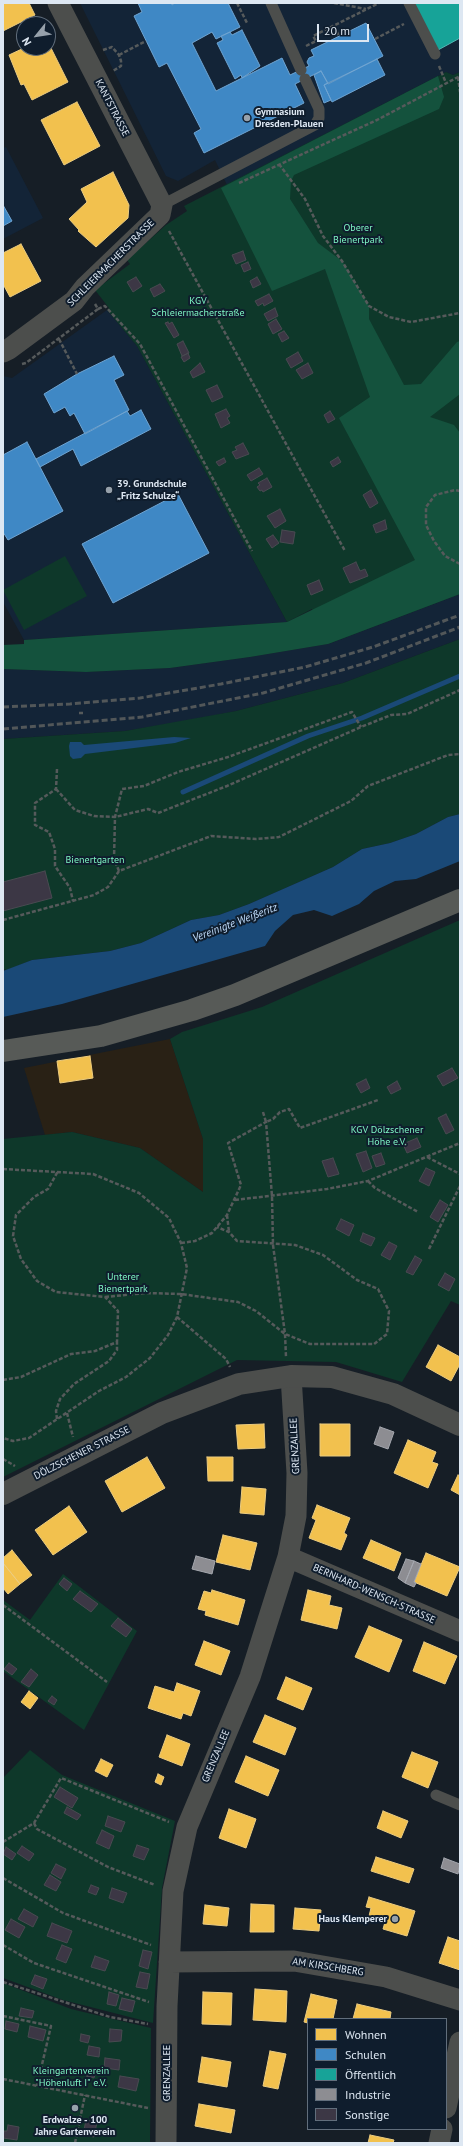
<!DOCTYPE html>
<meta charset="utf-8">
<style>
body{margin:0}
#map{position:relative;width:463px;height:2146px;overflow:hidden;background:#161e26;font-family:"PT Sans",sans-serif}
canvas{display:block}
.frame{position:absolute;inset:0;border:4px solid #dde7f2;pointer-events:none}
.legend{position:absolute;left:307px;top:2018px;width:140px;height:112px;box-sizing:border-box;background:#0f1d2d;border:1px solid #616e7c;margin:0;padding:5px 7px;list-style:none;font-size:12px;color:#dde7f2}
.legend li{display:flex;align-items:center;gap:8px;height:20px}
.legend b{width:20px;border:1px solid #616e7c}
.north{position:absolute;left:16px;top:16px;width:40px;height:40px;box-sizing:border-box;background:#0f1d2d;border:1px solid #616e7c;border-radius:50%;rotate:240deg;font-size:11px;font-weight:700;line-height:16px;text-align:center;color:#dde7f2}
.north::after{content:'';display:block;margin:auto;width:14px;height:18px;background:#97a1ab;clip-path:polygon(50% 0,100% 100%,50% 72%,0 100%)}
.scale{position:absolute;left:317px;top:24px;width:52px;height:18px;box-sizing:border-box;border:2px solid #dde7f2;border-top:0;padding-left:5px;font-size:12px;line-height:14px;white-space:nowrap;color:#dde7f2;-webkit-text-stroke:3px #0f1d2d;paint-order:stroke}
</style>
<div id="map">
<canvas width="463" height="2146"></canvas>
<div class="frame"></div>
<ul class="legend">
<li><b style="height:11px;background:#f2c14e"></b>Wohnen</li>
<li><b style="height:11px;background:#3f88c5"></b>Schulen</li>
<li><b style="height:11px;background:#17a398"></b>Öffentlich</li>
<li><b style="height:11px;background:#8d8d92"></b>Industrie</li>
<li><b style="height:11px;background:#3c3745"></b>Sonstige</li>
</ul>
<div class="north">N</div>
<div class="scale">20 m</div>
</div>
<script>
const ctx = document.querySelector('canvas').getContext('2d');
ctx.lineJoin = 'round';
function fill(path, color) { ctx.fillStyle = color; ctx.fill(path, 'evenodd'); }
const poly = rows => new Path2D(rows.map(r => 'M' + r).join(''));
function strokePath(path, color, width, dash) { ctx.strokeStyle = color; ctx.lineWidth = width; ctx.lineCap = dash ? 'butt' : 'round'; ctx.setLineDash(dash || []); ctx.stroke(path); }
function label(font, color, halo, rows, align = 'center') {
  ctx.font = font + ' "PT Sans",sans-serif'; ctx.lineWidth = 4; ctx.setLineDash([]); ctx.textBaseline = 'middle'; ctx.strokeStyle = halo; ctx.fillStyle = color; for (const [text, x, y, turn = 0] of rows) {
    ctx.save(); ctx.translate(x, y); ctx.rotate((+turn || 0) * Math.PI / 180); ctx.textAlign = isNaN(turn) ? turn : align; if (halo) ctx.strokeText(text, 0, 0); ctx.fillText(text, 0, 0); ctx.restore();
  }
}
fill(poly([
 [170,1039,203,1139,203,1192,140,1148,72,1132,45,1135,24,1068]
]), '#292115');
fill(poly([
 [80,3,460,3,460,72,453,75,446,72,227,185,215,160,178,181,166,176],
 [6,147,43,218,3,239,3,148],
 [107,310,137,346,287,622,24,640,3,602,3,376,12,378],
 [460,594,460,639,343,683,236,711,186,721,125,731,3,739,3,669,86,672,170,668,250,657,328,644]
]), '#132437');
fill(poly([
 [446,72,453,75,460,72,460,594,328,644,312,609,287,622,137,346,107,310,109,308,95,290,130,264,127,260,166,225,187,211,184,206],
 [65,556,87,596,24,630,3,590],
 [460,639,460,814,448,817,416,834,390,843,362,849,333,867,249,904,219,915,191,920,141,943,110,951,32,960,7,970,3,969,3,739,125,731,236,711,343,683],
 [460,920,460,1305,451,1301,402,1382,336,1362,237,1360,3,1477,3,1139,72,1132,140,1148,203,1192,203,1139,170,1039,182,1032,262,1007],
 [63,1574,137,1631,84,1730,3,1671,3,1600,30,1620],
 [30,1750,62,1775,175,1821,162,1888,153,2023,63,2000,3,1978,3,1778],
 [3,1983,71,2009,151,2028,150,2143,3,2143]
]), '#0e382a');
fill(poly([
 [438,76,444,97,439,109,294,175,291,181,290,199,318,243,342,261,369,306,369,319,404,385,421,384,457,342,460,341,460,394,430,417,454,425,460,433,460,594,328,644,250,657,170,668,86,672,3,669,3,645,24,644,24,640,287,622,415,560,339,418,370,397,325,269,272,291,221,188]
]), '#14523d');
fill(poly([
 [174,737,191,738,175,743,85,754,81,758,73,759,70,756,69,746,70,742,81,742,84,745],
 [460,814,460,861,416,879,395,881,374,891,359,904,332,916,314,910,293,915,275,931,265,946,62,1004,3,1017,3,971,32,960,110,951,141,943,191,920,219,915,249,904,333,867,362,849,390,843,416,834,448,817]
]), '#1a4977');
const homes = poly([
 [3,3,29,3,35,15,3,31,3,3],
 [48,42,68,82,32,100,24,84,21,85,9,55,24,48,48,48,48,42],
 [77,102,100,146,64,165,41,120,77,102],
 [113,172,129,205,128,218,96,247,78,231,79,230,69,219,87,202,81,189,113,172],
 [21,244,41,281,10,297,3,284,3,253,21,244],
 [90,1056,93,1078,60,1083,57,1061,90,1056],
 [438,1345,460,1357,460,1364,451,1381,426,1367,438,1345],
 [264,1424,265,1448,238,1449,236,1425,264,1424],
 [320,1424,350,1424,350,1456,320,1456,320,1424],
 [408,1440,436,1452,432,1462,438,1464,428,1488,394,1473,408,1440],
 [147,1457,165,1488,122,1512,105,1481,147,1457],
 [207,1457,233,1457,233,1481,208,1481,207,1457],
 [458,1475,460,1476,460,1495,451,1490,458,1475],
 [242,1487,266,1489,264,1515,240,1513,242,1487],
 [317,1505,350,1518,344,1533,347,1535,341,1550,309,1538,316,1520,312,1518,317,1505],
 [69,1506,87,1532,53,1555,35,1530,69,1506],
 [223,1535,257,1543,250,1570,216,1562,223,1535],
 [371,1540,401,1553,394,1571,363,1558,371,1540],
 [12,1550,32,1575,20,1584,3,1563,3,1558,12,1550],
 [426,1553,460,1567,447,1596,414,1582,426,1553],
 [3,1563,20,1584,8,1594,3,1588,3,1563],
 [212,1590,245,1600,238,1625,205,1615,206,1611,198,1609,204,1591,211,1593,212,1590],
 [308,1590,331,1596,329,1605,342,1608,337,1629,301,1620,308,1590],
 [369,1626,402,1640,389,1672,355,1657,369,1626],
 [204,1641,230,1651,221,1675,195,1665,204,1641],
 [424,1642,457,1656,445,1684,413,1671,424,1642],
 [286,1677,312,1688,303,1710,277,1699,286,1677],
 [177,1683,200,1691,191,1716,183,1713,181,1719,148,1708,155,1686,174,1692,177,1683],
 [29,1691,38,1698,30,1709,21,1702,29,1691],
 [265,1715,296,1728,285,1755,253,1742,265,1715],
 [167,1735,190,1744,182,1766,159,1757,167,1735],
 [412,1752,438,1762,428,1788,402,1777,412,1752],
 [246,1756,279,1770,268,1796,235,1782,246,1756],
 [101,1759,113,1765,107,1777,95,1771,101,1759],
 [158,1774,164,1777,161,1785,155,1782,158,1774],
 [229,1809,256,1819,246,1848,219,1838,229,1809],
 [383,1811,408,1821,401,1838,377,1828,383,1811],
 [376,1857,414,1869,409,1883,371,1871,376,1857],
 [369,1897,415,1911,407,1936,383,1929,385,1922,369,1916,371,1908,366,1907,369,1897],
 [251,1904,274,1905,274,1932,250,1932,251,1904],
 [205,1905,229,1908,227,1926,203,1924,205,1905],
 [295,1908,321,1910,319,1931,293,1929,295,1908],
 [448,1937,460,1941,460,1970,439,1963,448,1937],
 [255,1989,287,1991,286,2022,253,2020,255,1989],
 [203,1992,232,1993,231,2025,202,2024,203,1992],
 [311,1994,337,2000,333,2019,308,2019,308,2023,304,2022,311,1994],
 [357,2004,391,2012,390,2019,353,2019,357,2004],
 [270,2051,286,2054,278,2089,263,2086,270,2051],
 [202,2057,231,2062,227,2087,198,2082,202,2057],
 [199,2104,235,2110,231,2133,195,2126,199,2104],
 [370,2135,394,2140,393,2143,368,2143,370,2135]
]);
fill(homes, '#f2c14e');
strokePath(homes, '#eccc7f', 1);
const schools = poly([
 [138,3,172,3,172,5,175,3,228,3,240,27,216,39,212,32,192,43,216,91,282,58,290,75,309,66,307,62,309,58,314,56,311,50,366,23,383,56,328,84,321,71,295,84,304,103,204,153,194,133,201,129,167,63,159,67,134,16,142,12,138,3],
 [242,30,260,66,242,78,241,75,235,79,217,43,223,40,221,36,230,32,232,35,242,30],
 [377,59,385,75,332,102,324,85,377,59],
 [321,71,328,83,324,85,331,100,324,103,314,75,321,71],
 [3,205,12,221,3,226,3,205],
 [114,356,124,375,114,380,129,410,85,434,74,413,70,416,65,407,54,413,44,394,77,374,114,356],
 [141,410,151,429,81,466,73,449,40,467,36,459,127,411,130,416,141,410],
 [27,442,63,511,8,540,3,532,3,455,27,442],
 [178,494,209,553,113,603,82,544,178,494]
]);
fill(schools, '#3f88c5');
strokePath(schools, '#6ea4d2', 1);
const public = poly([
 [414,3,460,3,460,38,438,50,414,3]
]);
fill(public, '#17a398');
strokePath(public, '#52b7b3', 1);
const industry = poly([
 [380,1427,394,1432,388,1449,374,1444,380,1427],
 [196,1556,215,1561,212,1574,192,1569,196,1556],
 [406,1559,414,1561,405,1583,398,1578,406,1559],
 [414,1561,421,1564,414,1582,416,1583,414,1587,405,1583,414,1561],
 [444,1858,460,1864,458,1874,441,1868,444,1858]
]);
fill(industry, '#8d8d92');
strokePath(industry, '#a5a8af', 1);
strokePath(poly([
 [183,792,308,736,362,718,460,676]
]), '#1a4977', 5);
const building = poly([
 [243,251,246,260,236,264,232,255,243,251],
 [248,262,251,269,244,272,241,265,248,262],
 [136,277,142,286,133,292,127,282,136,277],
 [257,277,261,284,253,288,250,281,257,277],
 [160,284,165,291,154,297,150,289,160,284],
 [269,294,273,301,264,306,263,303,258,306,255,301,269,294],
 [275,308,278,316,268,321,264,314,275,308],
 [276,319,282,329,273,334,268,324,276,319],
 [168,322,169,324,172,322,179,335,174,338,165,323,168,322],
 [284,331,289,338,282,342,278,334,284,331],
 [183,341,189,353,182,356,177,344,183,341],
 [298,352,303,361,291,368,286,359,298,352],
 [188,353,190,358,184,362,181,357,188,353],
 [200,363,205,372,193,378,190,372,200,363],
 [308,363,313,373,302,379,296,370,308,363],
 [217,385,223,397,212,402,206,390,217,385],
 [226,409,230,416,227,418,230,423,221,428,215,414,226,409],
 [330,411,335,419,328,423,324,415,330,411],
 [243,443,249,454,236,459,232,452,237,450,235,447,243,443],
 [338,457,341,462,333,467,330,462,338,457],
 [224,458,226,462,219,466,216,462,224,458],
 [259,468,263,474,251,481,247,475,259,468],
 [267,478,272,487,263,492,262,490,260,491,257,487,260,485,258,483,267,478],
 [371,490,378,503,370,508,363,495,371,490],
 [280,509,286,521,275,528,267,516,280,509],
 [385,520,387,529,376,533,373,525,385,520],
 [282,530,295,532,293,544,280,542,282,530],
 [273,535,279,543,272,548,266,539,273,535],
 [356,562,360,571,365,569,368,576,350,583,343,568,356,562],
 [319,580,323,590,311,595,307,585,319,580],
 [45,871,52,898,3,911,3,882,45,871],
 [452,1068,458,1078,443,1086,437,1076,452,1068],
 [366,1079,370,1088,361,1093,356,1084,366,1079],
 [397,1081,401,1089,391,1094,387,1087,397,1081],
 [446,1114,454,1130,446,1134,438,1118,446,1114],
 [417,1138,421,1147,407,1153,403,1144,417,1138],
 [366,1151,372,1168,363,1172,356,1154,366,1151],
 [381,1153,385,1164,376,1167,372,1156,381,1153],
 [333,1158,339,1174,328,1177,322,1161,333,1158],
 [426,1168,435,1172,429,1186,419,1181,426,1168],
 [440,1200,448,1205,438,1222,430,1217,440,1200],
 [341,1219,354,1225,349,1236,336,1229,341,1219],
 [363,1233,375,1238,371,1246,360,1241,363,1233],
 [389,1242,397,1246,390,1260,381,1255,389,1242],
 [415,1256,422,1260,413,1275,406,1272,415,1256],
 [445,1273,455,1279,449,1291,438,1285,445,1273],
 [64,1578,72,1584,67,1591,59,1584,64,1578],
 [80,1591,98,1604,91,1612,73,1599,80,1591],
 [118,1618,132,1629,126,1637,111,1626,118,1618],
 [9,1663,17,1669,12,1675,4,1669,9,1663],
 [31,1669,38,1675,29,1687,21,1682,31,1669],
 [52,1696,57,1700,54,1705,48,1701,52,1696],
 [60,1787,78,1798,72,1808,54,1797,60,1787],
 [67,1807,81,1815,77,1820,64,1813,67,1807],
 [108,1816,125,1822,121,1832,105,1826,108,1816],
 [102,1830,114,1836,109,1849,96,1843,102,1830],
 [137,1845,149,1849,144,1860,133,1856,137,1845],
 [22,1846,34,1854,29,1861,17,1853,22,1846],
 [6,1847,16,1854,12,1860,3,1854,6,1847],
 [56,1864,66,1869,61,1879,51,1873,56,1864],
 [50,1875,61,1882,56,1891,44,1885,50,1875],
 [91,1885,99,1888,96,1895,88,1892,91,1885],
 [112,1888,127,1893,123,1903,109,1898,112,1888],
 [24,1909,38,1917,33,1927,18,1919,24,1909],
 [11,1919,25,1927,19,1938,5,1930,11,1919],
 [52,1923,72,1931,67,1943,47,1936,52,1923],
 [62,1945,72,1949,66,1963,56,1959,62,1945],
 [143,1950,152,1952,148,1969,139,1966,143,1950],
 [95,1956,109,1961,105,1971,91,1967,95,1956],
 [140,1972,150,1974,147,1989,136,1987,140,1972],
 [35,1975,47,1979,43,1989,31,1984,35,1975],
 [109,1992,119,1995,116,2006,107,2004,109,1992],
 [122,1998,135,2001,132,2012,119,2009,122,1998],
 [21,2008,34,2011,32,2018,19,2016,21,2008],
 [6,2021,19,2024,17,2032,5,2029,6,2021],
 [30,2026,46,2030,43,2041,28,2037,30,2026],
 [110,2029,122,2030,121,2041,109,2042,110,2029],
 [81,2034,90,2036,88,2043,80,2041,81,2034],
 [89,2046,100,2048,99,2057,87,2055,89,2046],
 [105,2058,120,2060,119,2070,104,2068,105,2058],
 [88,2070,96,2072,94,2078,86,2076,88,2070],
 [120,2076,139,2079,136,2091,118,2087,120,2076],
 [86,2120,97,2122,94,2137,83,2135,86,2120],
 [8,2125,19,2127,17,2140,3,2138,4,2131,7,2131,8,2125]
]);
fill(building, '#3c3745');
strokePath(building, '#494a51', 1);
strokePath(poly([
 [237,3,247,23],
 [334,3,366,9],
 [334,26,339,36],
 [375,39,404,24],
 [306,46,316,41,313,36,379,3],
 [103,50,112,47,119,55,121,61,121,66,113,71],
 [119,55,146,41],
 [439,66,446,83],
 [458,77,460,92],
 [279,164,305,199,323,236,342,261,369,306,389,317,411,322,460,313],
 [239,183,377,120,460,76],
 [169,231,345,551],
 [98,309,105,306,140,344,252,551],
 [59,339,77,374],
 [22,364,26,363,98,309,95,304],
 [460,491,455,490,435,495,426,507,426,525,434,541,445,556,460,564],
 [79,713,85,713],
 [57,769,56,789,35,803,35,825,49,832,55,849,55,866,70,888,73,901],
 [56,789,75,810,94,816,115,817,148,809,158,813,227,786,361,727,391,715,407,714,460,690],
 [119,871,114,859,115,817,122,789,144,786,178,772,228,757,352,712,361,727],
 [3,920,94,895,108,887,119,871,211,836,256,839,279,837,351,801,368,786,448,755,460,754],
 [263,1112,266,1122,273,1119,280,1112,289,1109,300,1128,378,1100],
 [427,1157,460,1174],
 [3,1169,93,1174,139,1193,169,1218,181,1243,187,1268,177,1317,168,1335,150,1358,126,1377,99,1391,29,1438,13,1441,3,1438],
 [368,1181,375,1188,418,1212],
 [235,1200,327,1189,368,1181,460,1143],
 [227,1215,229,1232],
 [181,1243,195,1241,212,1233,227,1215,241,1185,228,1143,266,1122,272,1196,273,1245,285,1334,286,1357],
 [429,1249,460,1186],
 [105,1297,146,1293,181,1294,238,1302,256,1311,285,1334,310,1344,374,1344,387,1334,389,1311,378,1289,357,1280,323,1255,295,1245,237,1241,229,1232,217,1227],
 [177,1317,226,1359,230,1367],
 [3,1380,21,1377,71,1354,95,1351,117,1342,118,1311,105,1297,56,1292,37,1281,21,1259,13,1236,16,1215,34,1197,48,1189,58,1171],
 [67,1413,73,1437],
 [57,1419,56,1411,60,1399,74,1384,109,1361,117,1350,117,1342],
 [3,1459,15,1466],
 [3,1605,107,1682],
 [34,1823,37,1829,108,1867,155,1885],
 [3,1842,34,1823,61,1778,169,1822],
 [3,1878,63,1913,151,1945],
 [3,1945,34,1963,149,2002],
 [3,1982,110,2017,148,2024],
 [3,2016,51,2026,37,2086],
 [3,2079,148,2108],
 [75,2143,85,2095]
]), '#565a5b', 2.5, [4, 2]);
strokePath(poly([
 [271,3,301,70],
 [409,3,435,54],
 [162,205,315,125,319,118,319,109,305,79],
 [436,1795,460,1805]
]), '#4c4e4c', 11);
strokePath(poly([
 [3,352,9,349,74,301,85,287,160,215,162,205,58,3],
 [288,1557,460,1631],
 [169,1962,294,1961,386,1977,460,2000],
 [446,2108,460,2042],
 [166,2143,167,2006,173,1891,187,1827,250,1677,288,1557,296,1516,297,1473,291,1376],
 [439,2143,442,2129]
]), '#4c4e4c', 21);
strokePath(poly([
 [3,1494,162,1413,239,1384,291,1376,332,1377,393,1394,460,1425]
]), '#4c4e4c', 22);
strokePath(poly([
 [3,1051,101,1036,192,1010,235,995,460,900]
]), '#575a57', 22);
strokePath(poly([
 [3,707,70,704,140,698,221,684,305,667,373,647,460,615],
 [3,729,142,717,263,693,366,663,460,627]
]), '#525759', 3, [6, 3]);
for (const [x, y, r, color] of [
 [247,118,4,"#97a1ab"],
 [109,490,4,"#97a1ab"],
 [395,1919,4,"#97a1ab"],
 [75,2108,4,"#97a1ab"]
]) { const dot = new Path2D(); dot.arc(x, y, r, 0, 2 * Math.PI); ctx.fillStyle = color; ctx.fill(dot); strokePath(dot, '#0f1d2d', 1.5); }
label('10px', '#dde7f2', '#0f1d2d', [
 ["KANTSTRASSE",112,108,63],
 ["SCHLEIERMACHERSTRASSE",111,263,-45],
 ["GRENZALLEE",295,1446,-93],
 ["DÖLZSCHENER STRASSE",82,1453,-27],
 ["BERNHARD-WENSCH-STRASSE",374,1594,24],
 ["GRENZALLEE",216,1756,-67],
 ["AM KIRSCHBERG",328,1967,9],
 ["GRENZALLEE",167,2073,-90]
]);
label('bold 10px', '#dde7f2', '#0f1d2d', [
 ["Gymnasium",255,112],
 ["Dresden-Plauen",255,124],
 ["39. Grundschule",117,484],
 ["„Fritz Schulze“",117,496],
 ["Haus Klemperer",387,1919,"right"],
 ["Erdwalze - 100",75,2120,"center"],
 ["Jahre Gartenverein",75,2132,"center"]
], 'left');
label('10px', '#7ff6c4', '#0f1d2d', [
 ["Oberer",358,228],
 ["Bienertpark",358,240],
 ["KGV",198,301],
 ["Schleiermacherstraße",198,313],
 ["Bienertgarten",95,860],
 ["KGV Dölzschener",387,1130],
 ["Höhe e.V.",387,1142],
 ["Unterer",123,1277],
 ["Bienertpark",123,1289],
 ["Kleingartenverein",71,2071],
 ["\"Höhenluft I\" e.V.",71,2083]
]);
label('italic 11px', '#c2ddfc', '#0f1d2d', [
 ["Vereinigte Weißeritz",235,923,-21]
]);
</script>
